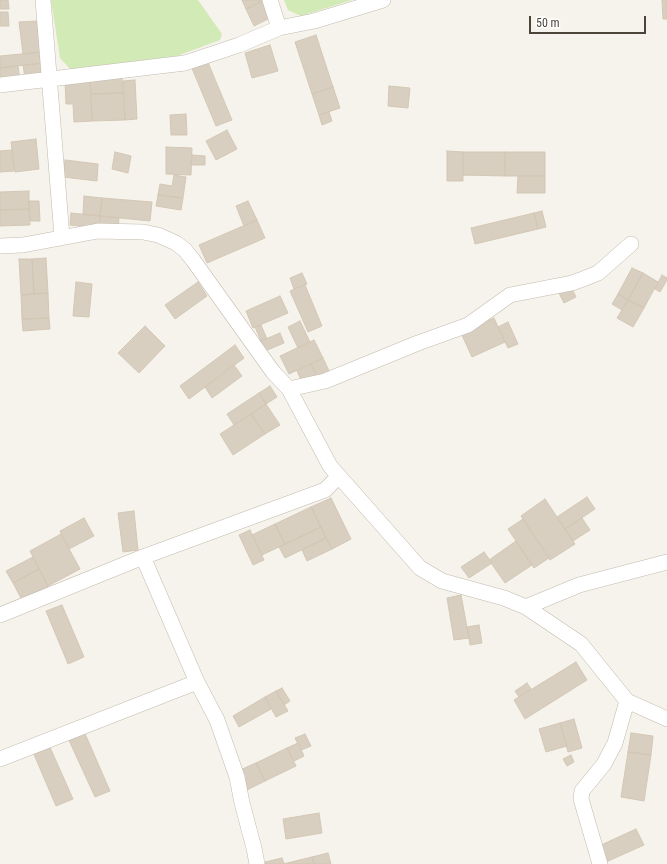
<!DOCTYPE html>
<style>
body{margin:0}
#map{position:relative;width:667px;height:864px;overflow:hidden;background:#f6f3ec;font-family:"Roboto Condensed",sans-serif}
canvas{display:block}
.scale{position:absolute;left:529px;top:16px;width:117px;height:18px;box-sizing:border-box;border:2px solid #4b4439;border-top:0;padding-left:5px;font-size:12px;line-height:14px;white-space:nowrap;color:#4b4439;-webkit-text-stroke:3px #fff;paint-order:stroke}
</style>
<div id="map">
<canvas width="667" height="864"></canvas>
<div class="scale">50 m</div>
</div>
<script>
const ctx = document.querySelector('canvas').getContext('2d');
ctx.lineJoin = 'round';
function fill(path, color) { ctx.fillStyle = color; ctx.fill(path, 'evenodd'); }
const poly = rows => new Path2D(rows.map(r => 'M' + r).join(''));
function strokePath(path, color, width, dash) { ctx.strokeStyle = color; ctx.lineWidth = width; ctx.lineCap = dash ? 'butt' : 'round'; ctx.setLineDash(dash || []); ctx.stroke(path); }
fill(poly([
 [51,0,198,0,222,34,220,40,177,56,71,70,60,58],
 [284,0,352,0,301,16,288,10]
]), '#d2eab5');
const building = poly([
 [0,0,8,0,9,9,0,9,0,0],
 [242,0,264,0,246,9,242,0],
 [264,0,272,17,254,26,246,9,264,0],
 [662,0,667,0,667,19,663,19,662,0],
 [0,12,8,12,9,26,0,26,0,12],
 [38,21,42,52,23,54,19,22,38,21],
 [316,35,333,87,312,94,295,42,316,35],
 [270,45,278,71,252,78,245,53,270,45],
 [42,52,43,63,0,68,0,56,42,52],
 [207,60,232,120,216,126,191,66,207,60],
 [43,63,44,76,25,78,23,65,43,63],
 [18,66,20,80,0,82,0,68,18,66],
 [122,78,123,93,91,94,90,79,122,78],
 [90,79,92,121,74,122,73,104,66,104,65,81,90,79],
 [135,80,137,119,125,120,123,81,135,80],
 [389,86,410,88,408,108,388,106,389,86],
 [333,87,340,108,319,115,312,94,333,87],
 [123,93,125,120,92,121,91,94,123,93],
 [329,112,332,121,322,125,319,115,329,112],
 [186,114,187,135,171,135,170,115,186,114],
 [227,130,237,149,216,160,206,141,227,130],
 [36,139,39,169,15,172,11,142,36,139],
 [166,147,192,148,191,175,166,174,166,147],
 [12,150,14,171,0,172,0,151,12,150],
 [447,151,463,152,463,181,447,181,447,151],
 [115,152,131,156,128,173,112,169,115,152],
 [463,152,505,152,505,176,463,175,463,152],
 [505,152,545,152,545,176,505,176,505,152],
 [192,155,205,156,205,165,191,165,192,155],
 [65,160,98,164,97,181,63,177,65,160],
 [174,175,186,177,183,198,158,195,160,184,172,186,174,175],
 [518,176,545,176,545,193,517,193,518,176],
 [29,191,29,209,0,210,0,192,29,191],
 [158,195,183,198,181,210,156,206,158,195],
 [84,196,102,198,100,216,83,214,84,196],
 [102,198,152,202,150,221,100,216,102,198],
 [29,201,39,201,40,221,30,221,29,201],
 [248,201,257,220,244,226,236,206,248,201],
 [29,209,30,225,0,226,0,210,29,209],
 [542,211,546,227,538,229,534,213,542,211],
 [71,213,100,216,99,228,70,225,71,213],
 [534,213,538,229,475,244,471,228,534,213],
 [100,216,119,218,118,230,99,228,100,216],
 [257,220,265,238,207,263,199,245,257,220],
 [46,258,48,293,34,294,32,259,46,258],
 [19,259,32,259,34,294,21,295,19,259],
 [632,268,643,273,628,300,618,294,632,268],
 [302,273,307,284,294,289,290,278,302,273],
 [643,273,658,282,644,308,628,300,643,273],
 [662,275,667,278,667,280,660,292,655,289,662,275],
 [76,282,92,284,89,317,73,316,76,282],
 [198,282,207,296,175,319,165,305,198,282],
 [305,285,322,326,308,332,290,291,305,285],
 [570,285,576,297,564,303,558,291,570,285],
 [48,293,49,318,22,319,21,295,48,293],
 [618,294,628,300,622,310,612,304,618,294],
 [280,296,288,313,253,328,246,311,280,296],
 [628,300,644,308,633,327,617,318,628,300],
 [49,318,50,329,23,331,22,319,49,318],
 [494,318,505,342,472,357,461,333,494,318],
 [300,321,310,342,298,348,288,327,300,321],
 [508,322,518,344,508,348,498,327,508,322],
 [261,325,267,339,261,341,255,327,261,325],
 [145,326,165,346,139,373,118,353,145,326],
 [280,333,284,343,265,351,261,341,280,333],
 [314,340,323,358,289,374,280,356,314,340],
 [235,345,244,358,189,399,180,386,235,345],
 [323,358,330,373,318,379,311,364,323,358],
 [311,364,316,375,302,382,297,371,311,364],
 [234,365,242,376,212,398,205,387,234,365],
 [270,386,277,397,266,404,259,393,270,386],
 [259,393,266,404,234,425,227,414,259,393],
 [266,404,280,425,265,434,251,414,266,404],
 [251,414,265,434,233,455,220,434,251,414],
 [587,497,595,509,565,529,557,517,587,497],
 [331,498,351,539,332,549,311,507,331,498],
 [545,499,575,544,550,560,521,516,545,499],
 [311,507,321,527,285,544,275,524,311,507],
 [134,511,138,550,123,552,118,513,134,511],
 [84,518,94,536,69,549,60,531,84,518],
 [582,518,590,530,573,541,565,529,582,518],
 [523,519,549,558,534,568,508,529,523,519],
 [275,524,285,544,262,555,252,535,275,524],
 [321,527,326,538,285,558,279,547,321,527],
 [250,530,264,560,253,565,239,535,250,530],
 [61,534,80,569,48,586,30,551,61,534],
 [326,538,332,549,307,561,302,550,326,538],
 [516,541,532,565,505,583,489,560,516,541],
 [484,552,492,563,469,578,461,567,484,552],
 [33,557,39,569,13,583,6,571,33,557],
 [39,569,48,586,22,600,13,583,39,569],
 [461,595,469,638,454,640,447,598,461,595],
 [62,605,84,657,68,664,46,611,62,605],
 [479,625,482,643,470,645,467,627,479,625],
 [576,662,587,680,525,719,514,700,576,662],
 [527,683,531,689,519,697,515,691,527,683],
 [282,688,290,701,284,705,276,691,282,688],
 [276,691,288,711,276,717,265,697,276,691],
 [265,697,271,709,239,727,233,716,265,697],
 [574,719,582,748,568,752,560,723,574,719],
 [560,723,567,746,546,752,539,729,560,723],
 [83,729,110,791,95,797,67,736,83,729],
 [631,733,653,736,651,755,628,752,631,733],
 [305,734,311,746,301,750,295,738,305,734],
 [298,743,304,756,294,761,287,748,298,743],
 [49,745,73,799,56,806,33,752,49,745],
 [287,748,296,766,265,781,256,763,287,748],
 [628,752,651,755,644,801,621,797,628,752],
 [571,755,574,762,567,766,563,759,571,755],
 [256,763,265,781,247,790,238,771,256,763],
 [319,813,322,833,286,839,283,819,319,813],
 [636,829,644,845,606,862,599,846,636,829],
 [328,853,331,864,314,864,312,857,328,853],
 [312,857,314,864,283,864,312,857],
 [282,858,284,864,265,864,265,862,282,858]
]);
fill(building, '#d8cfc1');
strokePath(building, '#d3c7b4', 1);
const street = poly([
 [43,0,62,237],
 [270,0,279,28],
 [0,85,185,63,239,45,279,28,314,21,383,0],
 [0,246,23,245,98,231,143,232,158,235,176,243,185,250,193,260,273,372,289,389,330,466,420,568,442,581,504,598,526,607,581,644,627,701,667,719],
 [289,389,325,381,418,343,468,325,510,295,572,283,583,279,598,273,631,244],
 [143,557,197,682,217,720,237,777,242,803,254,848,257,864],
 [526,607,579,585,667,562],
 [0,615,143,557,325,490,338,477],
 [0,759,197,682],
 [600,864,581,799,582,791,604,764,615,743,627,701]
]);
strokePath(street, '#c2bbae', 16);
strokePath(street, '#fff', 15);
</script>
